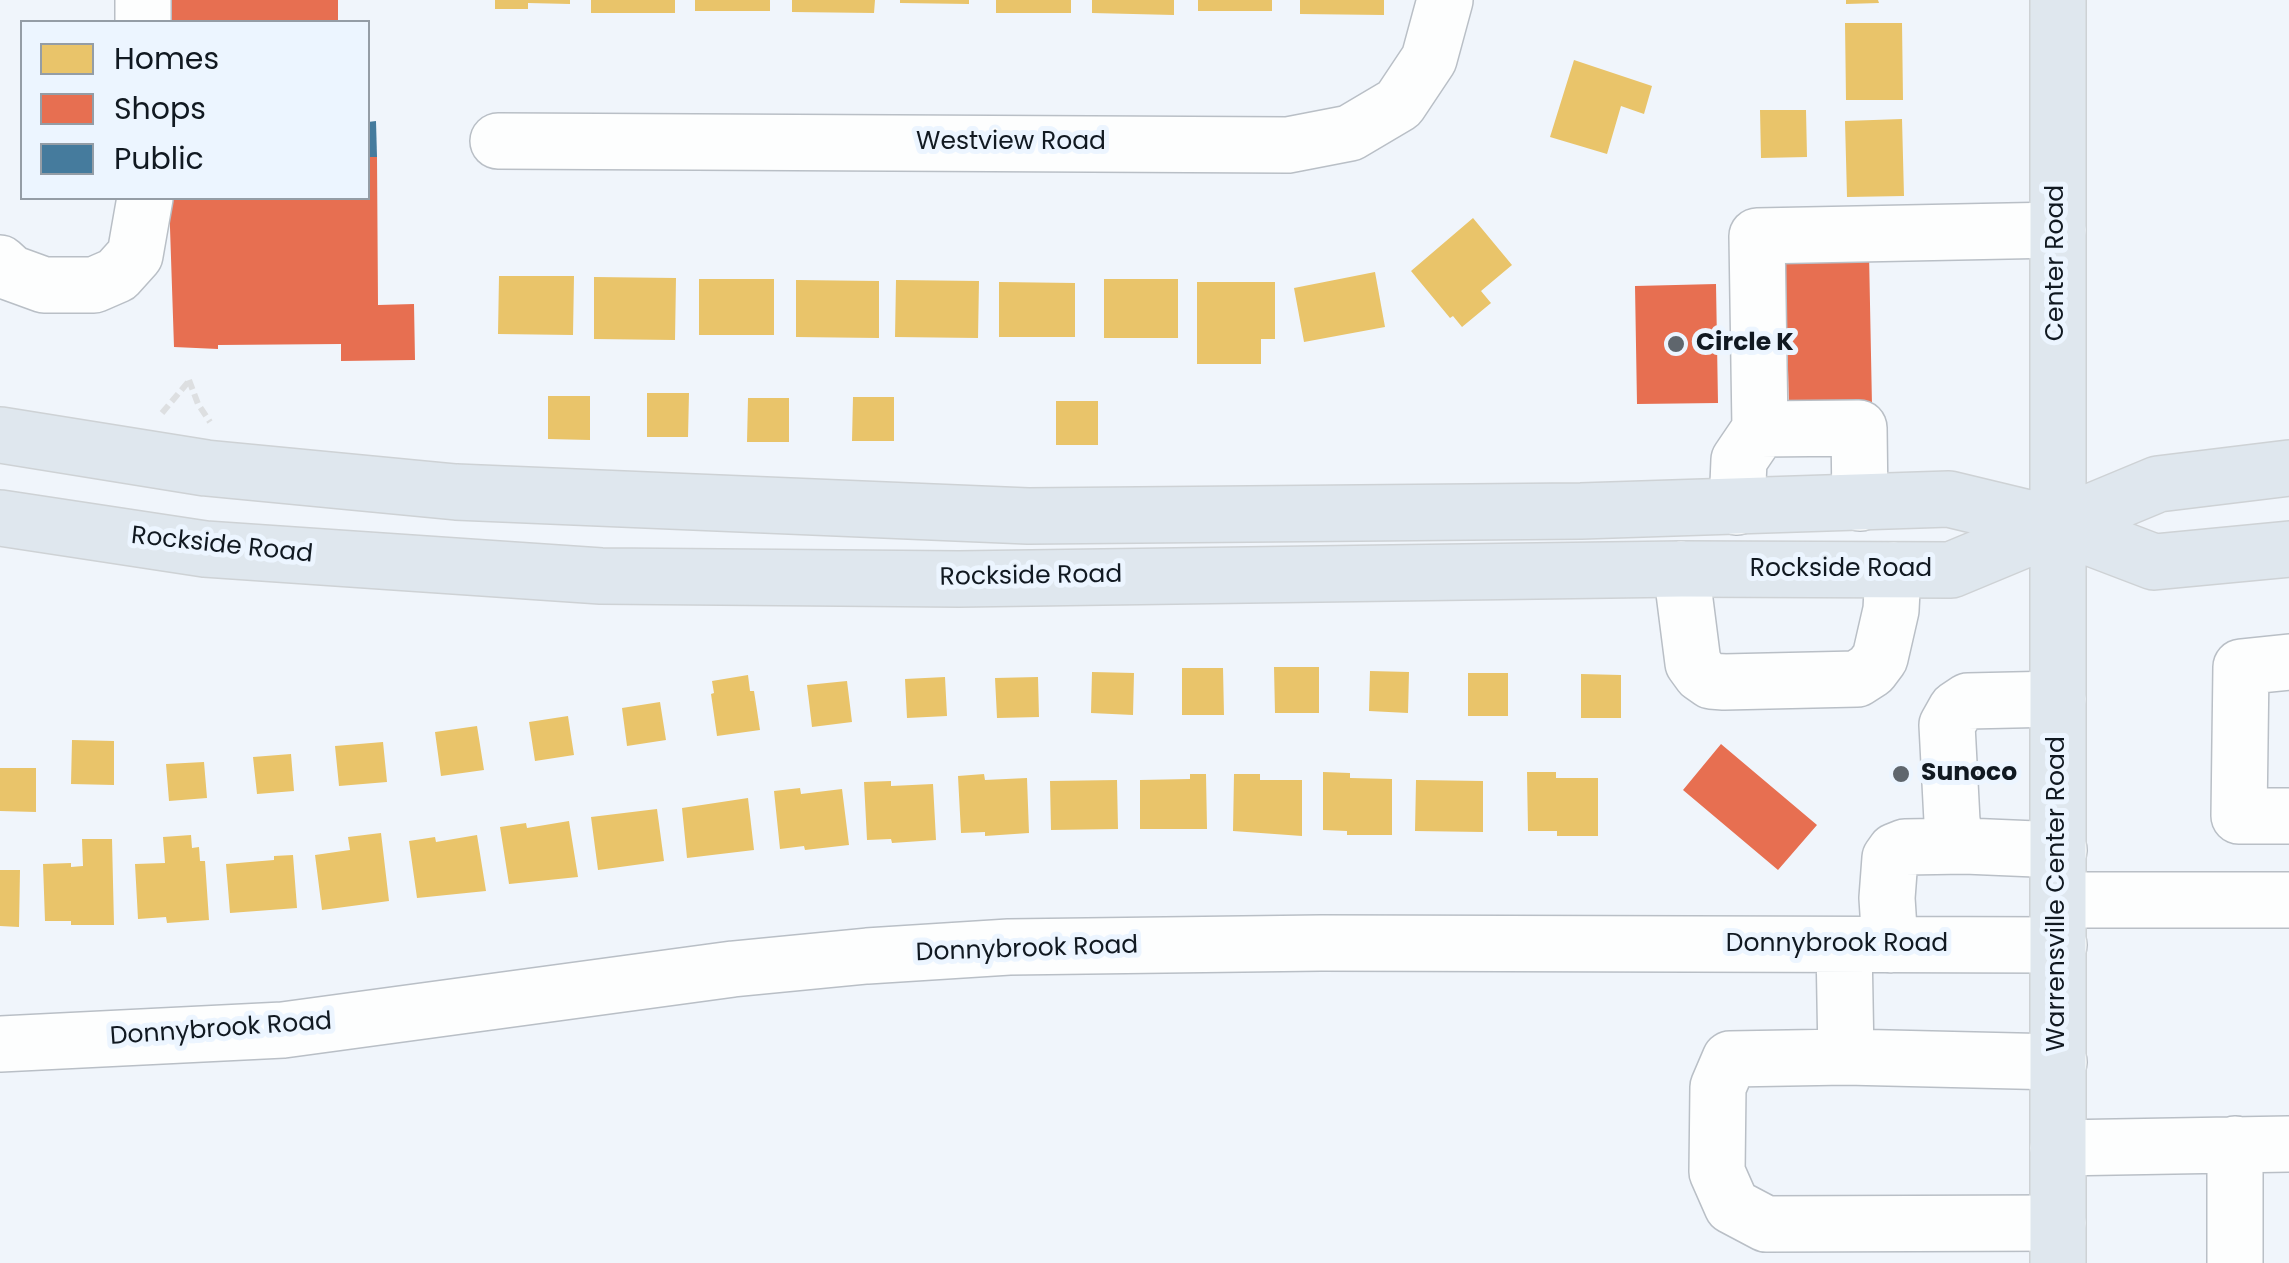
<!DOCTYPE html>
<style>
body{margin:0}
#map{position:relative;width:2289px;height:1263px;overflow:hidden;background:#f0f5fb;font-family:Poppins,sans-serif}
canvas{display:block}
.legend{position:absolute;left:20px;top:20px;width:350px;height:180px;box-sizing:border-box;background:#ecf5ff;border:2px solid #949da6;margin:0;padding:12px 18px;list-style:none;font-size:30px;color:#111921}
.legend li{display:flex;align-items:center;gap:20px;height:50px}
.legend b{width:50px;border:2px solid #949da6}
</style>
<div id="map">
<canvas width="2289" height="1263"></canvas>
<ul class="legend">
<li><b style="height:28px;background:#e9c46a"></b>Homes</li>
<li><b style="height:28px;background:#e76f51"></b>Shops</li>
<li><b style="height:28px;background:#457b9d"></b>Public</li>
</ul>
</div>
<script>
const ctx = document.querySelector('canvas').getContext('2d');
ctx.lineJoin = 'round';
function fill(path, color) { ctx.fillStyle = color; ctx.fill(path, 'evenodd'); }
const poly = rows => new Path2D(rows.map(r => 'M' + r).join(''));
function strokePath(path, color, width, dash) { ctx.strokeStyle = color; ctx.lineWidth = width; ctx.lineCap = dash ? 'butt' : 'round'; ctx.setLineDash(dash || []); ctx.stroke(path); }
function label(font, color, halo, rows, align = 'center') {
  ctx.font = font + ' Poppins,sans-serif'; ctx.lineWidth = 10; ctx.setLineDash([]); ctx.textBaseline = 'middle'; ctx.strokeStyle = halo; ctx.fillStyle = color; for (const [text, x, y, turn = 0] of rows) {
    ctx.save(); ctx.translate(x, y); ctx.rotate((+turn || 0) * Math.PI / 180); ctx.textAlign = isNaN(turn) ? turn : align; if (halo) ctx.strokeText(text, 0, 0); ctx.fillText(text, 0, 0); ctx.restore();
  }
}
fill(poly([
 [495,0,570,0,570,4,528,3,528,9,495,9],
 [591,0,675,0,675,13,591,13],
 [695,0,770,0,770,11,695,11],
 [792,0,875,0,874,13,792,12],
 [900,0,969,0,969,4,900,3],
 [996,0,1071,0,1071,13,996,13],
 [1092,0,1174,0,1174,15,1092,13],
 [1198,0,1272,0,1272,11,1198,11],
 [1300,0,1384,0,1384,15,1300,14],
 [1846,0,1878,0,1879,3,1846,4],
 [1845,23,1902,23,1903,100,1846,100],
 [1574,60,1652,86,1644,114,1621,106,1607,154,1550,137],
 [1760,110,1806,110,1807,157,1761,158],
 [1902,119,1904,196,1847,197,1845,121],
 [1473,218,1512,265,1481,291,1491,303,1462,327,1453,316,1450,318,1411,271],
 [1375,272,1385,327,1304,342,1294,288],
 [499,276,574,276,573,335,498,334],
 [594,277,676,278,675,340,594,339],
 [699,279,774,279,774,335,699,335],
 [1104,279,1178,279,1178,338,1104,338],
 [796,280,879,281,879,338,796,337],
 [896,280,979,281,978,338,895,337],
 [999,282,1075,283,1075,337,999,337],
 [1197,282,1275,282,1275,339,1261,339,1261,364,1197,364],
 [647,393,689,393,688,437,647,437],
 [548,396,590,396,590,440,548,439],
 [853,397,894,397,894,441,852,441],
 [748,398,789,398,789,442,747,442],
 [1056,401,1098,401,1098,445,1056,445],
 [1274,667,1319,667,1319,713,1275,713],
 [1182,668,1223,668,1224,715,1182,715],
 [1370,671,1409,672,1408,713,1369,711],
 [1092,672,1134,673,1133,715,1091,713],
 [1468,673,1508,673,1508,716,1468,716],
 [1581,674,1621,675,1621,718,1581,718],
 [748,675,750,691,754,691,760,730,717,736,711,694,714,693,712,681],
 [945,677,947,716,907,718,905,679],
 [1038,677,1039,717,997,718,995,678],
 [847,681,852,722,812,727,807,685],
 [660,702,666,740,627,746,622,708],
 [568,716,574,755,535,761,529,722],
 [477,726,484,770,441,776,435,732],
 [72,740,114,741,114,785,71,784],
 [383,742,387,782,339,786,335,746],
 [291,754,294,791,257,794,253,757],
 [204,762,207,798,169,801,166,764],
 [0,768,36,768,36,812,0,811],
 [1323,772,1350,773,1350,778,1392,779,1392,835,1347,835,1347,831,1323,830],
 [1527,772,1556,772,1556,778,1598,778,1598,836,1557,836,1557,831,1528,831],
 [984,774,985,780,1027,778,1029,833,985,836,985,832,961,833,958,776],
 [1190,774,1206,774,1207,829,1140,829,1140,780,1190,779],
 [1234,774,1260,774,1260,780,1302,780,1302,836,1233,831],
 [1117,780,1118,829,1051,830,1050,781],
 [1416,780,1483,781,1483,832,1415,831],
 [891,781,891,786,933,784,936,840,892,843,891,839,867,840,864,782],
 [800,788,801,794,842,789,849,845,805,850,804,846,780,849,774,791],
 [748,798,754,850,687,858,682,808],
 [657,809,664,861,598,870,591,817],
 [569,821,578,877,509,884,500,827,526,823,527,828],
 [381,833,389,901,322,910,315,855,350,850,348,837],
 [191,835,192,848,199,847,200,861,205,861,209,920,167,923,166,917,138,919,135,864,165,863,163,837],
 [477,835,486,891,417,898,409,841,435,837,436,842],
 [82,839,112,839,114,925,71,925,71,921,45,921,43,864,71,863,71,867,83,866],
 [293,855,297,908,230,913,226,864,274,860,274,856],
 [0,870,20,870,19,927,0,926]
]), '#e9c46a');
fill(poly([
 [170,0,338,0,338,22,166,22],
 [368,157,377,157,378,305,414,304,415,360,341,361,341,344,218,345,218,349,174,347,169,198,368,198],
 [1869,253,1872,406,1789,408,1785,255],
 [1716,284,1718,403,1637,404,1635,286],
 [1721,744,1817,825,1778,870,1683,790]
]), '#e76f51');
fill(poly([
 [376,121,377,157,368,157,368,122]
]), '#457b9d');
const minor = poly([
 [143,0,143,22],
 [498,141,1288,145,1350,133,1399,104,1429,59,1445,0],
 [0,263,11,273,44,285,94,285,117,275,135,255,145,198],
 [1760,429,1859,428,1860,503],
 [1737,507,1739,460,1760,429,1757,236,2058,230],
 [1681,569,1693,663,1701,674,1711,681,1724,682,1857,679,1871,670,1880,658,1891,610,1893,570],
 [2289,662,2241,667,2239,816,2289,816],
 [2058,699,1968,701,1956,709,1947,725,1952,821,1956,838,1965,846,2059,850],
 [2059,900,2289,900],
 [1844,945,1846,1057,2059,1062],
 [1890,945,1887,898,1890,858,1895,851,1905,847,1965,846],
 [0,1044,283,1030,733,969,867,956,1009,947,1321,943,2059,945],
 [1846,1057,1730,1059,1718,1087,1717,1172,1732,1206,1766,1224,2058,1223],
 [2235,1144,2235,1263],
 [2058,1148,2289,1144]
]);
const major = poly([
 [0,435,206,468,456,492,1028,516,1581,511,1949,499,2057,525,2154,562,2289,549],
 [0,518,205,549,601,576,959,579,1681,569,1951,570,2158,484,2289,468],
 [2058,1263,2058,0]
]);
strokePath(minor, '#b9bfc6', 58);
strokePath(major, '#ced2d5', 58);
strokePath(poly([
 [189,380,198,404,210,422],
 [162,413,189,381]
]), '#dddfe1', 6, [10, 5]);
strokePath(minor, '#fdfefe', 55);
strokePath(major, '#dfe7ee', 55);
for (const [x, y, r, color] of [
 [1676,344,10,"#5f666d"],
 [1901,774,10,"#5f666d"]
]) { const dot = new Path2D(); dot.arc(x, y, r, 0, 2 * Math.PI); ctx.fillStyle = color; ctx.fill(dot); strokePath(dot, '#ecf5ff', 4); }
label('25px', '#111921', '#ecf5ff', [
 ["Westview Road",1011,143],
 ["Center Road",2057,263,-90],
 ["Rockside Road",222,546,6],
 ["Rockside Road",1841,570],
 ["Rockside Road",1031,577,-1],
 ["Warrensville Center Road",2058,894,-90],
 ["Donnybrook Road",1837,945],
 ["Donnybrook Road",1027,950,-2],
 ["Donnybrook Road",221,1030,-4]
]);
label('bold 25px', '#111921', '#ecf5ff', [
 ["Circle K",1696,344],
 ["Sunoco",1921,774]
], 'left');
</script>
